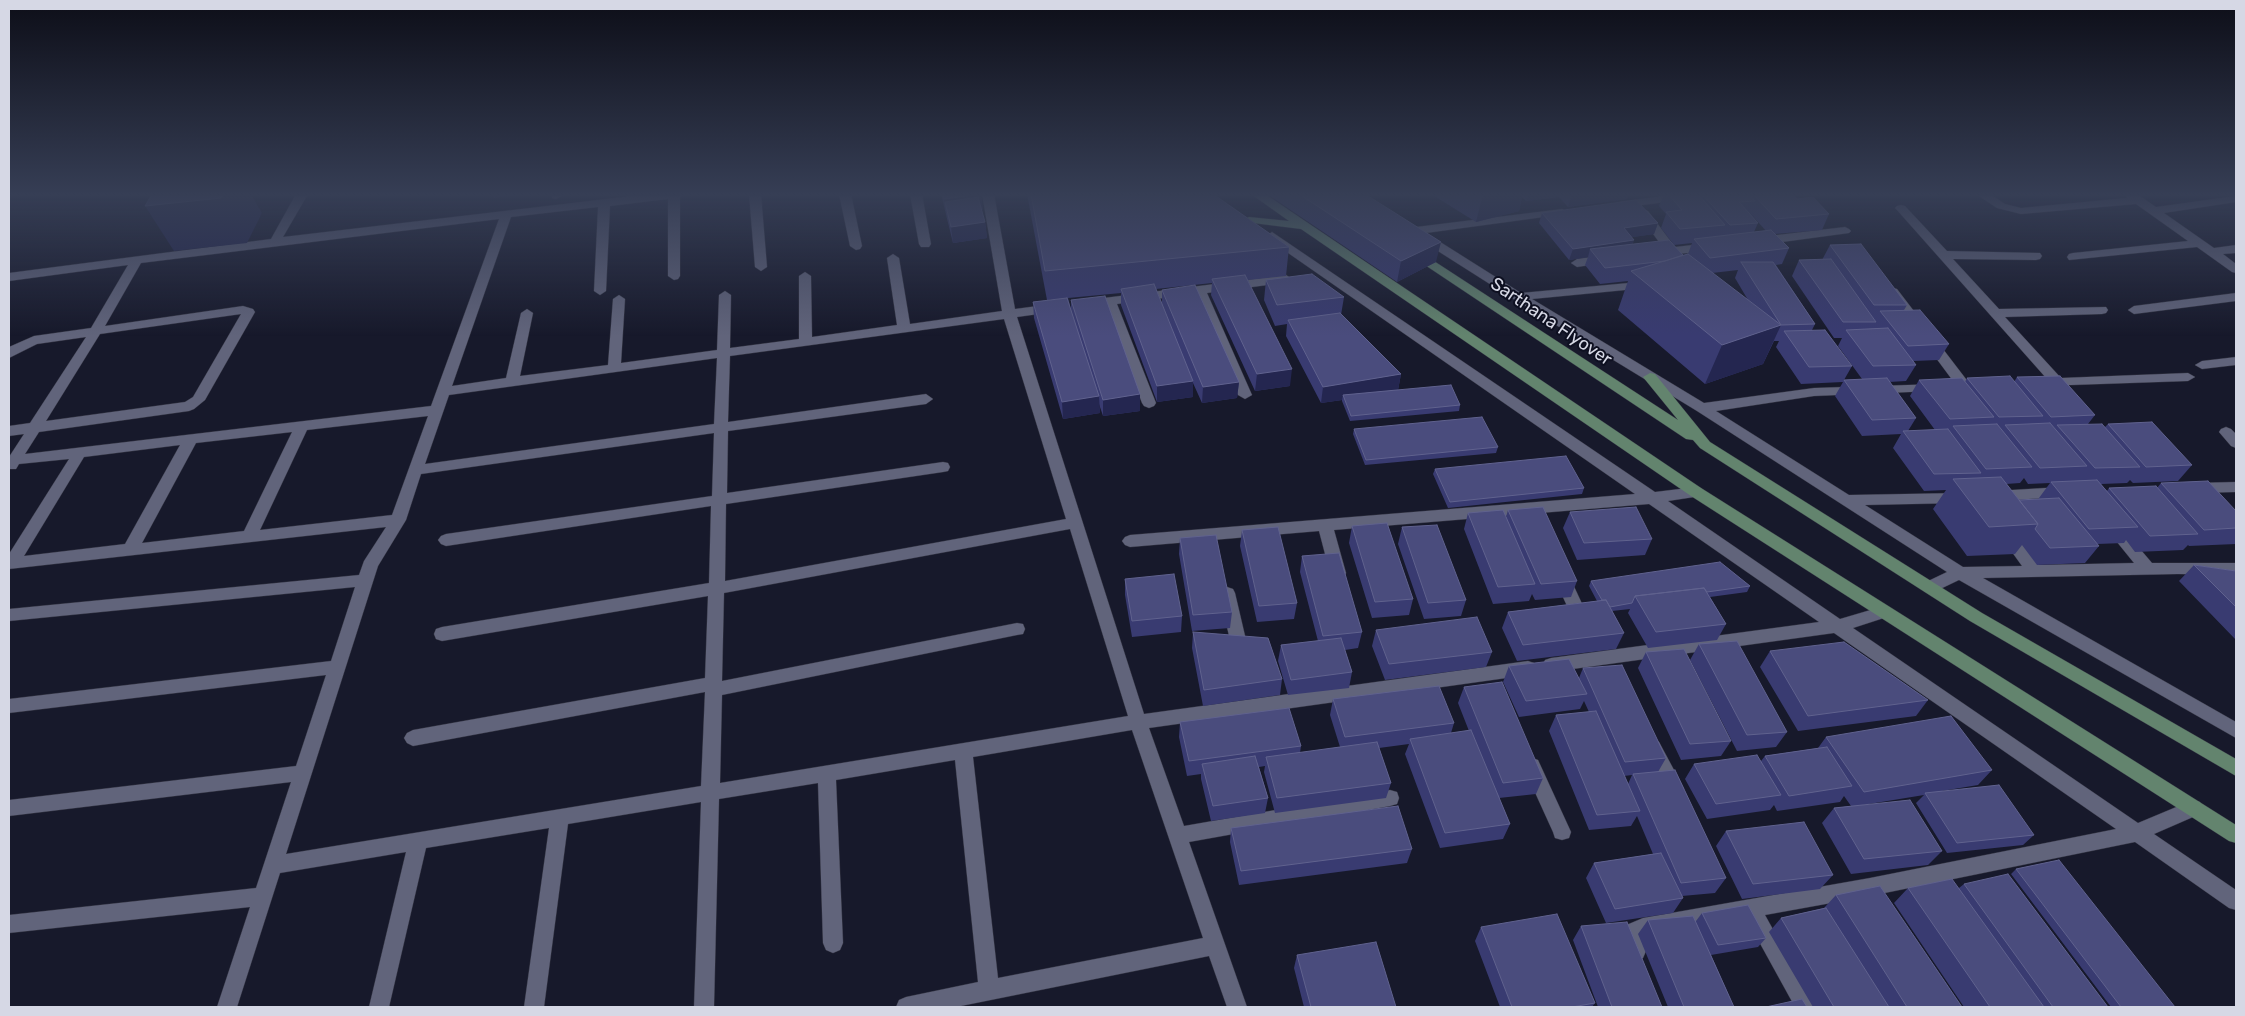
<!DOCTYPE html>
<style>
body{margin:0}
#map{position:relative;width:2245px;height:1016px;overflow:hidden;background:#17192b;font-family:Rubik,sans-serif}
canvas{display:block}
.frame{position:absolute;inset:0;border:10px solid #d6d8e5;pointer-events:none}
</style>
<div id="map">
<canvas width="2245" height="1016"></canvas>
<div class="frame"></div>
</div>
<script>
const ctx = document.querySelector('canvas').getContext('2d');
ctx.lineJoin = 'round';
const poly = rows => new Path2D(rows.map(r => 'M' + r).join(''));
function strokePath(path, color, width, dash) { ctx.strokeStyle = color; ctx.lineWidth = width; ctx.lineCap = dash ? 'butt' : 'round'; ctx.setLineDash(dash || []); ctx.stroke(path); }
function fill(path, color) { ctx.fillStyle = color; ctx.fill(path, 'evenodd'); }
function label(font, color, halo, rows, align = 'center') {
  ctx.font = font + ' Rubik,sans-serif'; ctx.lineWidth = 4; ctx.setLineDash([]); ctx.textBaseline = 'middle'; ctx.strokeStyle = halo; ctx.fillStyle = color; for (const [text, x, y, turn = 0] of rows) {
    ctx.save(); ctx.translate(x, y); ctx.rotate((+turn || 0) * Math.PI / 180); ctx.textAlign = isNaN(turn) ? turn : align; if (halo) ctx.strokeText(text, 0, 0); ctx.fillText(text, 0, 0); ctx.restore();
  }
}
const minor = poly([
 [296,194,308,194,283,237,649,194,684,194,680,197,680,276,678,279,674,280,668,276,668,199,610,206,606,291,600,295,594,291,598,207,511,217,452,386,506,378,521,313,527,309,533,313,520,376,608,365,613,299,619,295,625,299,621,363,717,350,719,295,725,291,731,295,730,348,799,339,799,276,805,272,811,276,812,337,897,325,887,258,893,254,899,258,910,324,1002,311,982,194,994,194,1015,309,1053,304,1059,308,1053,312,1017,317,1144,714,1528,661,1534,663,1536,668,1534,673,1528,675,1149,728,1184,826,1390,790,1397,792,1399,798,1397,804,1390,806,1189,842,1247,1007,1227,1007,1209,956,956,1007,896,1007,899,1000,906,997,978,982,955,760,836,780,843,943,840,950,833,953,826,950,823,943,818,783,719,799,714,1007,694,1007,701,802,568,824,544,1007,524,1007,549,828,426,848,389,1007,369,1007,406,852,280,873,237,1007,217,1007,250,907,9,933,9,915,256,888,291,782,9,816,9,800,296,766,326,675,9,713,9,699,331,661,355,587,9,621,9,609,359,575,364,561,386,527,9,569,9,554,69,459,19,464,16,469,9,469,9,457,24,434,9,436,9,426,30,423,86,337,37,344,9,358,9,347,34,336,91,328,128,265,9,281,9,273,271,239,296,194],
 [499,219,431,406,25,454,39,432,189,411,194,409,205,400,255,312,253,309,243,306,105,326,141,263,499,219],
 [241,314,193,397,185,402,46,421,100,334,241,314],
 [1004,319,1066,519,725,581,726,504,943,472,948,471,950,467,948,463,943,462,727,493,728,431,926,404,933,399,926,394,728,422,730,356,1004,319],
 [717,358,714,424,425,464,449,395,717,358],
 [428,416,392,515,260,530,307,430,428,416],
 [292,432,244,531,142,543,196,443,292,432],
 [714,433,712,496,446,534,441,536,438,540,441,544,446,546,711,506,709,583,442,627,436,629,434,634,436,639,442,641,708,596,705,678,413,730,407,733,404,738,407,743,413,746,705,692,701,786,286,854,378,566,406,520,421,474,714,433],
 [180,445,125,544,24,556,84,457,180,445],
 [1070,529,1128,716,720,783,722,695,1017,635,1023,634,1025,629,1023,624,1017,623,722,681,724,593,1070,529],
 [1132,730,1203,938,998,978,973,757,1132,730],
 [552,194,565,194,556,199,552,198,552,194],
 [749,194,761,194,767,267,761,271,755,267,749,194],
 [839,194,851,194,862,246,860,249,856,250,850,246,839,194],
 [910,194,922,194,931,244,929,247,921,247,919,244,910,194],
 [1678,194,1711,194,1705,197,1619,208,1613,205,1619,202,1678,194],
 [1976,194,1990,194,2005,204,2021,208,2127,198,2126,194,2137,194,2156,207,2236,196,2236,202,2164,213,2214,248,2236,245,2236,253,2223,254,2236,264,2236,273,2232,272,2197,247,2069,260,2067,257,2069,254,2073,253,2188,241,2136,204,2021,214,1997,208,1976,194],
 [1901,205,1905,206,1947,251,2040,253,2042,256,2040,259,2036,260,1953,259,1999,309,2106,307,2108,310,2106,313,2102,314,2005,317,2061,378,2188,373,2195,377,2188,381,2042,386,2040,383,2047,379,1897,210,1895,208,1897,206,1901,205],
 [1562,209,1568,212,1566,214,1426,233,1521,293,1650,281,1652,284,1646,288,1532,299,1704,403,1814,388,1939,384,1941,387,1939,390,1934,391,1814,396,1716,411,1849,495,1960,493,1965,494,1967,498,1965,502,1960,503,1865,505,1963,567,2022,566,1999,534,2002,530,2007,528,2012,530,2039,565,2134,563,2104,526,2107,522,2112,520,2117,522,2152,563,2236,563,2236,575,2178,574,1983,578,2236,722,2236,738,1959,580,1936,591,1930,593,1924,591,1922,587,1924,583,1947,572,1697,411,1515,300,1419,239,1418,234,1412,233,1410,231,1416,227,1562,209],
 [1644,210,1648,211,1675,247,1710,243,1716,247,1710,251,1654,256,1652,253,1654,250,1664,249,1638,213,1644,210],
 [1845,227,1849,229,1851,231,1849,233,1760,245,1754,241,1760,237,1845,227],
 [1272,232,1655,492,1696,487,1701,488,1703,492,1701,496,1668,501,1840,619,1884,606,1890,608,1892,612,1890,616,1853,628,2138,823,2193,800,2200,802,2202,808,2200,814,2154,834,2236,890,2236,910,2229,908,2135,842,1870,896,1765,915,1816,1007,1795,1007,1746,918,1645,936,1642,938,1646,951,1643,958,1636,961,1629,958,1621,933,1624,926,1643,918,1870,878,2116,829,1834,633,1551,672,1545,670,1543,665,1545,660,1551,658,1819,622,1649,504,1334,530,1346,573,1344,577,1338,579,1332,577,1330,573,1319,531,1130,547,1125,545,1122,541,1125,537,1130,535,1635,494,1268,239,1266,236,1272,232],
 [1606,255,1610,256,1612,259,1610,262,1577,267,1571,263,1577,259,1606,255],
 [1286,275,1292,279,1290,282,1207,293,1252,395,1245,399,1238,395,1195,294,1117,304,1156,403,1154,406,1149,408,1144,406,1142,403,1105,306,1088,308,1082,304,1088,300,1286,275],
 [1893,288,1897,289,1969,383,1971,386,1969,389,1959,389,1887,292,1893,288],
 [2236,293,2236,301,2134,314,2128,310,2134,306,2236,293],
 [2236,357,2236,365,2202,369,2195,365,2202,361,2236,357],
 [2226,427,2231,429,2236,434,2236,448,2231,446,2219,432,2221,429,2226,427],
 [2236,482,2236,492,2195,493,2190,492,2188,488,2190,484,2195,483,2236,482],
 [2062,487,2067,488,2069,492,2067,496,2062,497,1995,501,1990,500,1988,496,1990,492,1995,491,2062,487],
 [1563,574,1569,576,1571,580,1584,608,1582,612,1576,614,1570,612,1568,608,1555,580,1557,576,1563,574],
 [1227,587,1233,589,1235,593,1246,640,1244,645,1238,647,1232,645,1230,640,1219,593,1221,589,1227,587],
 [1653,739,1659,742,1681,783,1684,789,1681,795,1675,797,1669,795,1647,752,1644,747,1647,742,1653,739],
 [1532,758,1538,760,1571,832,1569,838,1562,840,1555,838,1553,832,1523,766,1526,760,1532,758]
]);
const major = poly([
 [1251,194,1265,194,1701,488,2236,825,2236,843,2229,841,1691,496,1301,229,1245,222,1243,220,1249,217,1289,221,1251,194],
 [1417,250,1678,420,1643,377,1650,373,1655,374,1710,442,1982,613,2236,759,2236,776,1970,621,1700,448,1693,440,1686,439,1413,257,1411,254,1417,250]
]);
strokePath(minor, '#323341', 1);
strokePath(major, '#323341', 1);
fill(minor, '#61647b');
fill(major, '#63846e');
fill(poly([
 [941,194,981,194,983,210,981,210,985,222,987,238,953,243],
 [1027,194,1213,194,1289,247,1286,276,1248,280,1290,386,1255,391,1211,295,1212,283,1156,289,1162,303,1162,290,1239,382,1237,398,1202,403,1193,383,1193,397,1157,402,1121,305,1121,293,1068,298,1071,309,1071,300,1140,394,1140,411,1103,416,1099,404,1100,413,1063,419,1034,318,1033,302,1062,299,1047,300],
 [1267,194,1365,194,1436,262,1397,282],
 [1431,194,1629,194,1627,199,1568,207,1559,197,1526,201,1522,197,1519,211,1476,222],
 [1664,194,1793,194,1797,199,1829,214,1822,230,1775,234,1789,248,1782,264,1776,265,1815,324,1812,330,1852,366,1844,380,1862,379,1838,346,1842,338,1834,338,1792,276,1799,260,1822,260,1830,245,1907,305,1904,310,1949,344,1939,360,1913,361,1916,365,1906,381,1889,382,1916,418,1908,431,1935,430,1910,396,1919,380,1965,382,1967,378,2014,382,2017,377,2095,415,2088,424,2105,427,2108,424,2192,465,2178,481,2133,483,2130,480,2127,483,2101,484,2107,491,2109,488,2157,488,2161,483,2236,511,2236,544,2189,546,2188,545,2183,550,2135,552,2126,540,2124,543,2097,544,2099,546,2085,563,2037,565,2022,545,2015,554,1967,556,1933,509,1946,490,1924,491,1893,448,1901,434,1862,436,1835,396,1843,382,1801,384,1776,347,1779,341,1774,341,1763,364,1705,384,1618,310,1628,281,1600,284,1585,265,1588,257,1569,260,1539,223,1542,213,1658,223,1654,234,1632,237,1633,244,1683,255,1688,254,1692,243,1674,245,1661,228,1666,214,1659,206],
 [1750,213,1766,231,1754,232,1758,223],
 [1738,270,1735,278,1748,300,1712,273],
 [2024,478,2028,484,2050,483,2039,498,2039,499,2019,500,2006,484,2020,483],
 [1266,280,1344,297,1341,315,1401,374,1398,390,1460,405,1459,411,1350,421,1342,401,1342,400,1321,403,1286,336,1287,324,1275,326,1264,300],
 [1354,429,1498,447,1496,453,1365,465,1353,434],
 [1435,469,1584,488,1582,494,1448,508,1433,474],
 [1508,510,1577,581,1571,597,1535,600,1532,594,1529,601,1493,604,1464,529,1468,513,1506,517],
 [1570,512,1652,539,1645,555,1577,560,1563,528],
 [1352,526,1413,599,1409,615,1372,618,1349,543],
 [1402,527,1466,600,1461,616,1424,619,1398,544],
 [1242,530,1297,603,1294,619,1257,622,1240,546],
 [1180,538,1232,612,1230,628,1192,631,1179,554],
 [1302,556,1362,632,1358,648,1345,650,1352,672,1349,688,1288,695,1278,661,1281,645,1318,641,1300,572],
 [2194,565,2236,571,2236,640,2179,581],
 [1125,579,1182,616,1181,632,1132,637,1125,595],
 [1591,581,1750,586,1747,592,1710,597,1726,624,1717,640,1648,648,1628,613,1630,609,1612,611,1624,633,1616,649,1517,661,1502,628,1508,612,1597,601,1589,586],
 [1376,630,1492,652,1486,667,1385,680,1372,646],
 [1193,632,1282,679,1280,695,1203,706,1192,648],
 [1699,644,1787,732,1776,747,1737,751,1690,660],
 [1770,651,1928,700,1916,716,1798,731,1760,667],
 [1646,652,1731,741,1721,756,1681,760,1638,668],
 [1509,666,1579,678,1583,668,1666,758,1658,772,1726,878,1715,893,1682,896,1683,898,1673,913,1606,923,1586,878,1594,863,1653,854,1637,816,1631,826,1589,830,1549,731,1556,715,1589,712,1584,701,1580,709,1519,717,1503,682],
 [1632,775,1628,784,1624,776],
 [1464,687,1543,778,1536,794,1499,798,1510,824,1503,839,1440,848,1405,754,1409,744,1379,748,1391,783,1386,798,1275,813,1264,772,1265,766,1259,767,1268,798,1265,813,1211,821,1201,779,1201,774,1187,776,1179,737,1180,722,1301,746,1300,753,1340,747,1330,715,1333,699,1454,723,1451,733,1469,731,1458,703],
 [1826,737,1992,770,1978,785,1942,791,2034,835,2023,845,1947,853,1916,803,1924,795,1863,805,1942,851,1928,865,1851,874,1822,823,1834,808,1851,806,1844,796,1840,802,1777,811,1774,805,1770,810,1707,819,1685,779,1694,764,1761,761,1765,756,1818,748],
 [1231,828,1412,849,1407,863,1239,885,1230,842],
 [1726,831,1833,875,1820,889,1742,899,1716,846],
 [2016,869,2175,1007,2111,1007,2011,874],
 [1964,884,2108,1007,1964,1007,1894,903,1908,888,1959,888],
 [1836,895,1962,1007,1813,1007,1769,932,1781,918,1824,908],
 [1702,913,1766,938,1758,947,1711,955,1734,1007,1668,1007,1638,934,1648,920,1696,921],
 [1581,926,1662,1007,1598,1007,1573,940],
 [1481,927,1595,1003,1592,1007,1500,1007,1475,941],
 [1297,955,1396,1007,1304,1007,1294,968]
]), '#393b71');
fill(poly([
 [223,194,251,194,262,213,247,243,174,251,145,206],
 [492,194,528,194,494,198],
 [981,194,983,210,948,214,944,199],
 [1483,194,1523,194,1519,211,1476,222],
 [1528,194,1560,194,1559,197,1526,201],
 [1572,194,1629,194,1627,199,1568,207],
 [985,222,987,238,953,243,951,227],
 [1658,223,1654,234,1620,239,1624,228],
 [1634,240,1631,251,1590,249,1588,257,1569,260,1573,249],
 [1441,242,1436,262,1397,282,1401,261],
 [1781,325,1763,364,1705,384,1722,345],
 [1292,369,1290,386,1255,391,1257,374],
 [1401,374,1398,390,1343,395,1342,400,1321,403,1323,387],
 [1193,381,1193,397,1157,402,1157,386],
 [1239,382,1237,398,1202,403,1203,387],
 [1140,394,1140,411,1103,416,1103,400],
 [1099,396,1100,413,1063,419,1062,402]
]), '#242650');
const building = poly([
 [152,194,223,194,221,198,145,206,152,194],
 [943,194,981,194,944,199,943,194],
 [1031,194,1213,194,1289,247,1045,271,1031,194],
 [1299,194,1365,194,1441,242,1401,261,1299,194],
 [1668,194,1698,194,1725,225,1680,229,1666,212,1682,210,1668,194],
 [1702,194,1749,194,1755,201,1739,202,1758,223,1730,225,1702,194],
 [1753,194,1793,194,1797,199,1813,197,1829,214,1776,219,1753,194],
 [978,197,985,222,951,227,945,202,978,197],
 [1636,200,1658,223,1624,228,1634,240,1573,249,1542,213,1636,200],
 [1771,230,1789,248,1710,258,1694,239,1771,230],
 [1669,240,1683,255,1665,261,1605,268,1590,249,1669,240],
 [1861,244,1907,305,1874,305,1830,245,1861,244],
 [1688,254,1781,325,1722,345,1631,271,1688,254],
 [1831,259,1876,322,1843,322,1799,260,1831,259],
 [1741,262,1773,262,1815,324,1781,325,1741,262],
 [1312,274,1344,297,1277,305,1266,280,1312,274],
 [1245,275,1292,369,1257,374,1212,279,1245,275],
 [1154,284,1193,381,1157,386,1121,289,1154,284],
 [1195,285,1239,382,1203,387,1162,290,1195,285],
 [1105,296,1140,394,1103,400,1071,300,1105,296],
 [1067,298,1099,396,1062,402,1033,302,1067,298],
 [1920,310,1949,344,1908,346,1880,311,1920,310],
 [1340,313,1401,374,1323,387,1288,320,1340,313],
 [1888,328,1916,365,1873,366,1846,330,1888,328],
 [1825,330,1852,366,1809,367,1784,331,1825,330],
 [2010,376,2043,416,1999,417,1967,378,2010,376],
 [2060,376,2095,415,2051,417,2017,377,2060,376],
 [1887,378,1916,418,1872,420,1844,380,1887,378],
 [1962,378,1994,417,1950,419,1919,380,1962,378],
 [1451,385,1460,405,1351,416,1343,395,1451,385],
 [1482,417,1498,447,1366,460,1354,429,1482,417],
 [2152,422,2192,465,2146,467,2108,424,2152,422],
 [2050,423,2087,466,2040,468,2005,425,2050,423],
 [1997,424,2032,467,1986,469,1953,426,1997,424],
 [2102,424,2140,467,2095,468,2057,425,2102,424],
 [1948,429,1981,473,1934,474,1903,431,1948,429],
 [1566,456,1584,488,1450,502,1435,469,1566,456],
 [2001,477,2038,524,1989,527,1953,479,2001,477],
 [2097,480,2138,527,2089,529,2051,482,2097,480],
 [2208,481,2236,511,2236,528,2204,530,2161,483,2208,481],
 [2156,486,2198,534,2150,536,2109,488,2156,486],
 [2059,498,2099,546,2050,548,2035,529,2038,524,2019,500,2059,498],
 [1543,507,1577,581,1541,584,1508,510,1543,507],
 [1636,507,1652,539,1584,543,1570,512,1636,507],
 [1503,510,1535,584,1498,587,1468,513,1503,510],
 [1387,523,1413,599,1375,602,1352,526,1387,523],
 [1437,525,1466,600,1428,603,1402,527,1437,525],
 [1278,527,1297,603,1259,606,1242,530,1278,527],
 [1216,535,1232,612,1193,615,1180,538,1216,535],
 [1339,553,1362,632,1323,636,1302,556,1339,553],
 [1720,562,1750,586,1707,592,1704,588,1635,596,1632,603,1610,607,1606,600,1602,600,1591,581,1720,562],
 [2194,565,2236,571,2236,607,2194,565],
 [1174,574,1182,616,1132,621,1125,579,1174,574],
 [1704,588,1726,624,1656,632,1635,596,1704,588],
 [1606,600,1624,633,1523,645,1508,612,1606,600],
 [1477,617,1492,652,1389,664,1376,630,1477,617],
 [1193,632,1268,638,1282,679,1204,690,1193,632],
 [1341,638,1352,672,1291,680,1281,645,1341,638],
 [1737,641,1787,732,1747,735,1699,644,1737,641],
 [1844,642,1928,700,1808,716,1770,651,1844,642],
 [1684,649,1731,741,1690,744,1646,652,1684,649],
 [1569,659,1587,694,1526,701,1509,666,1569,659],
 [1622,665,1666,758,1625,762,1583,668,1622,665],
 [1502,682,1543,778,1503,783,1464,687,1502,682],
 [1439,686,1454,723,1345,737,1333,699,1439,686],
 [1289,708,1301,746,1189,761,1180,722,1289,708],
 [1596,711,1640,811,1597,815,1556,715,1596,711],
 [1951,716,1992,770,1864,792,1826,737,1951,716],
 [1471,730,1510,824,1445,833,1410,739,1471,730],
 [1377,742,1391,783,1277,798,1266,757,1377,742],
 [1827,747,1852,786,1789,796,1765,756,1827,747],
 [1757,755,1781,795,1716,804,1694,764,1757,755],
 [1255,756,1268,798,1213,806,1202,764,1255,756],
 [1675,770,1726,878,1681,883,1633,774,1675,770],
 [1999,785,2034,835,1957,843,1925,793,1999,785],
 [1910,800,1942,851,1864,859,1834,808,1910,800],
 [1398,806,1412,849,1241,871,1231,828,1398,806],
 [1804,822,1833,875,1753,884,1726,831,1804,822],
 [1661,853,1683,898,1615,909,1594,863,1661,853],
 [2059,860,2175,1007,2121,1007,2016,869,2059,860],
 [2008,874,2108,1007,2053,1007,1964,884,2008,874],
 [1952,879,2044,1007,1990,1007,1908,888,1952,879],
 [1880,886,1962,1007,1907,1007,1836,895,1880,886],
 [1748,905,1766,938,1718,945,1702,913,1748,905],
 [1826,908,1889,1007,1834,1007,1781,918,1826,908],
 [1557,914,1595,1003,1572,1007,1512,1007,1481,927,1557,914],
 [1693,916,1734,1007,1684,1007,1648,920,1693,916],
 [1627,922,1662,1007,1612,1007,1581,926,1627,922],
 [1376,942,1396,1007,1311,1007,1297,955,1376,942],
 [1802,999,1807,1007,1766,1007,1802,999]
]);
fill(building, '#4a4c7d');
strokePath(building, '#60628e', 1);
const sky = ctx.createLinearGradient(0, 0, 0, 336);
sky.addColorStop(0, '#0d0e18');
sky.addColorStop(0.58, '#363e55');
sky.addColorStop(1, '#363e5500');
ctx.fillStyle = sky;
ctx.fillRect(0, 0, 2245, 336);
label('18px', '#d6d8e5', '#0e1021', [
 ["Sarthana Flyover",1551,322,34]
]);
</script>
